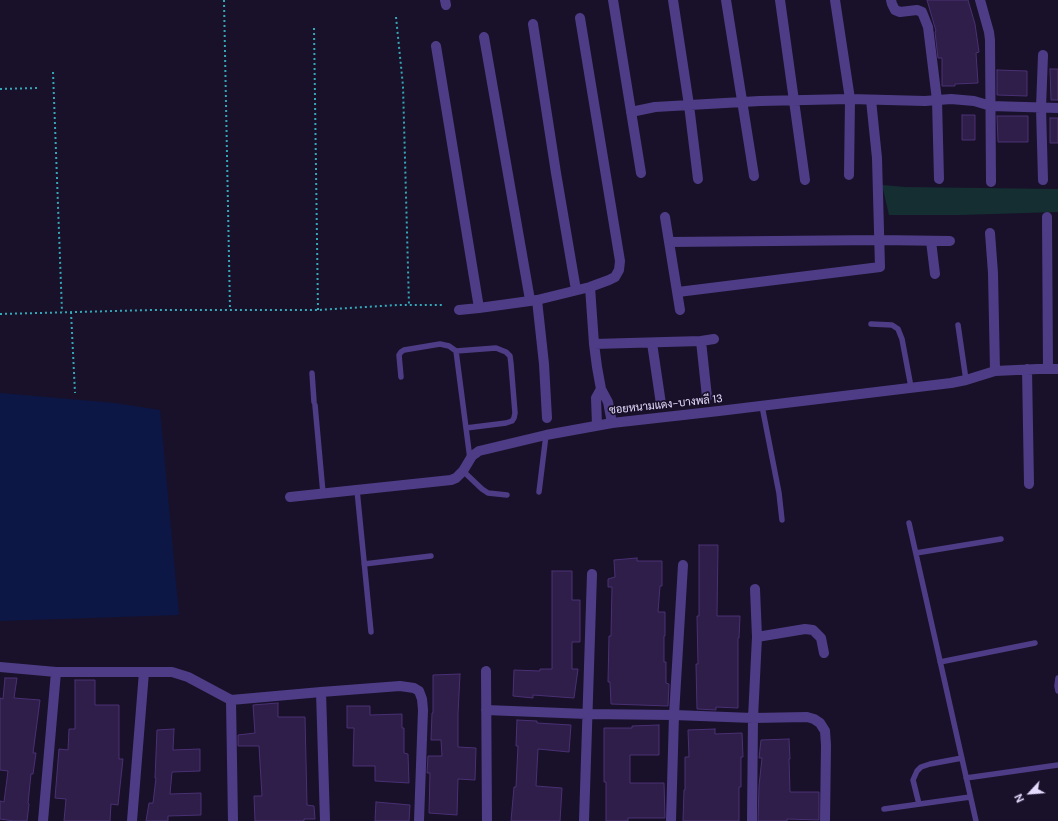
<!DOCTYPE html>
<meta charset="utf-8">
<style>
body{margin:0}
#map{position:relative;width:1058px;height:821px;overflow:hidden;background:#191129;font-family:"DM Sans",sans-serif}
canvas{display:block}
.north{position:absolute;left:1010px;top:773px;width:40px;height:40px;-webkit-text-stroke:3px #191129;paint-order:stroke;rotate:244deg;font-size:11px;font-weight:700;line-height:16px;text-align:center;color:#e4dafe}
.north::after{content:'';display:block;margin:auto;width:14px;height:18px;background:#e4dafe;clip-path:polygon(50% 0,100% 100%,50% 72%,0 100%)}
</style>
<div id="map">
<canvas width="1058" height="821"></canvas>
<div class="north">N</div>
</div>
<script>
const ctx = document.querySelector('canvas').getContext('2d');
ctx.lineJoin = 'round';
function fill(path, color) { ctx.fillStyle = color; ctx.fill(path, 'evenodd'); }
const poly = rows => new Path2D(rows.map(r => 'M' + r).join(''));
function strokePath(path, color, width, dash) { ctx.strokeStyle = color; ctx.lineWidth = width; ctx.lineCap = dash ? 'butt' : 'round'; ctx.setLineDash(dash || []); ctx.stroke(path); }
function label(font, color, halo, rows, align = 'center') {
  ctx.font = font + ' "DM Sans",Sarabun,sans-serif'; ctx.lineWidth = 3.5; ctx.setLineDash([]); ctx.textBaseline = 'middle'; ctx.strokeStyle = halo; ctx.fillStyle = color; for (const [text, x, y, turn = 0] of rows) {
    ctx.save(); ctx.translate(x, y); ctx.rotate((+turn || 0) * Math.PI / 180); ctx.textAlign = isNaN(turn) ? turn : align; if (halo) ctx.strokeText(text, 0, 0); ctx.fillText(text, 0, 0); ctx.restore();
  }
}
fill(poly([
 [882,185,905,187,1058,189,1058,212,960,215,889,215]
]), '#142e32');
fill(poly([
 [0,393,115,403,160,410,179,615,0,621]
]), '#0c1746');
const building = poly([
 [927,0,968,0,975,24,979,52,976,53,978,83,955,84,955,86,942,86,942,58,938,58,935,32,936,31,927,0],
 [1050,69,1058,69,1058,100,1051,100,1050,69],
 [997,70,1027,71,1027,96,997,95,997,70],
 [962,115,975,115,975,140,962,140,962,115],
 [997,116,1028,116,1028,142,998,142,997,116],
 [1050,118,1058,118,1058,143,1050,143,1050,118],
 [699,545,718,545,717,616,740,616,739,638,738,638,738,708,716,707,716,710,697,709,696,664,698,664,697,616,699,616,699,545],
 [637,558,637,561,662,561,662,586,660,586,658,612,665,612,665,636,664,636,664,662,666,662,666,683,669,684,668,706,611,704,610,682,608,682,609,636,611,636,612,587,608,587,608,579,615,577,614,560,637,558],
 [552,571,572,571,572,600,580,600,580,642,572,642,572,669,578,669,574,698,533,695,533,698,513,696,514,670,540,671,540,669,552,669,552,571],
 [460,674,458,714,458,747,476,748,475,780,458,779,457,815,429,813,430,773,427,773,428,756,442,756,441,740,431,740,432,713,433,713,433,675,460,674],
 [5,678,17,678,14,698,40,700,33,753,36,753,33,774,31,774,28,803,29,804,27,821,14,821,0,819,0,801,4,802,8,771,0,770,0,698,3,699,5,678],
 [75,680,95,680,95,705,119,705,119,759,123,759,118,805,111,804,110,821,64,821,66,799,55,798,59,749,68,750,69,729,75,729,75,680],
 [278,703,278,717,305,717,307,805,314,806,315,819,304,819,304,821,255,821,254,796,262,796,259,746,238,746,238,735,255,733,253,705,278,703],
 [347,706,370,706,370,715,402,714,402,728,404,728,404,753,408,754,409,783,375,781,375,766,353,766,354,728,347,728,347,706],
 [517,720,537,721,537,723,571,725,569,752,538,749,536,786,562,788,560,821,511,821,514,787,516,787,518,746,516,746,517,720],
 [659,725,659,755,630,755,630,783,664,783,665,818,628,818,628,821,606,821,606,782,604,782,604,728,632,728,632,726,659,725],
 [174,729,173,750,200,749,200,771,172,772,170,794,201,793,201,815,168,816,168,821,146,821,149,803,153,803,156,778,155,778,157,730,174,729],
 [715,729,715,734,742,733,743,757,741,757,741,787,739,787,739,821,683,821,684,790,685,790,685,757,689,757,688,730,715,729],
 [789,739,790,759,789,759,790,792,819,792,819,820,787,819,787,821,758,821,759,786,762,758,759,758,761,740,789,739],
 [376,802,410,805,409,821,375,821,376,802]
]);
fill(building, '#2e1e49');
strokePath(building, '#4a3074', 1);
strokePath(poly([
 [224,0,230,310],
 [396,17,403,86,409,305],
 [314,28,318,310],
 [53,72,62,312],
 [0,89,37,88],
 [71,312,75,393],
 [0,314,153,310,318,310,397,305,444,305]
]), '#34a8b8', 2, [2, 3]);
strokePath(poly([
 [871,324,892,325,898,329,902,339,911,387],
 [958,325,966,380],
 [456,351,496,348,506,352,510,356,511,364,515,413,514,418,512,421,506,423,466,428],
 [312,373,314,402],
 [401,377,399,355,401,352,404,350,440,344,449,346,456,351,470,459],
 [315,405,323,493],
 [762,406,779,493,782,520],
 [463,471,482,489,488,493,507,495],
 [357,490,371,632],
 [539,492,546,435],
 [909,523,976,821],
 [916,553,1001,539],
 [364,564,431,556],
 [940,662,1035,643],
 [1058,678,1057,686,1058,691],
 [966,778,1058,765],
 [919,804,913,780,917,771,921,767,930,764,962,758],
 [884,809,970,797]
]), '#4e3d86', 5.5);
strokePath(poly([
 [445,0,446,5],
 [613,0,641,173],
 [673,0,689,105,698,179],
 [726,0,754,176],
 [780,0,805,180],
 [835,0,850,99,849,175],
 [891,0,892,4,895,10,900,12,917,10,922,12,928,27,937,100,939,179],
 [980,0,989,32,990,40,991,182],
 [533,24,556,173,576,290],
 [484,37,530,300],
 [436,46,479,308],
 [1043,55,1041,108,1043,180],
 [631,112,655,107,760,101,850,99,925,101,951,99,974,101,991,106,1058,108],
 [665,217,680,310],
 [1047,217,1048,369],
 [990,233,993,273,995,371],
 [931,241,935,274],
 [669,242,879,240,950,241],
 [590,287,594,344,597,367,601,389,608,402,612,423],
 [678,292,880,267,877,158,871,100],
 [537,300,544,364,547,418],
 [459,310,479,308,537,300,590,287,609,280,615,277,619,270,620,261,580,18],
 [701,341,707,397],
 [652,343,661,404],
 [594,344,701,341,714,339],
 [1027,369,1029,484],
 [597,425,596,398,601,389],
 [290,497,451,480,456,478,463,471,472,456,479,451,546,435,612,423,719,411,951,383,966,380,995,371,1038,369,1058,369],
 [757,637,805,629,813,630,821,638,824,653],
 [0,667,56,672,172,672,188,677,231,700,321,692,400,686,414,688,419,691,422,699,423,710,419,821],
 [486,671,487,821],
 [321,692,325,821],
 [231,700,233,821],
 [486,710,587,714,674,715,753,718,807,717,814,719,820,723,825,731,826,745,825,821],
 [43,821,56,672],
 [132,821,144,672],
 [584,821,592,574],
 [671,821,674,715,683,565],
 [752,821,753,718,757,637,755,589]
]), '#4e3d86', 10);
label('11px', '#e4dafe', '#191129', [
 ["ซอยหนามแดง-บางพลี 13",666,405,-6]
]);
</script>
